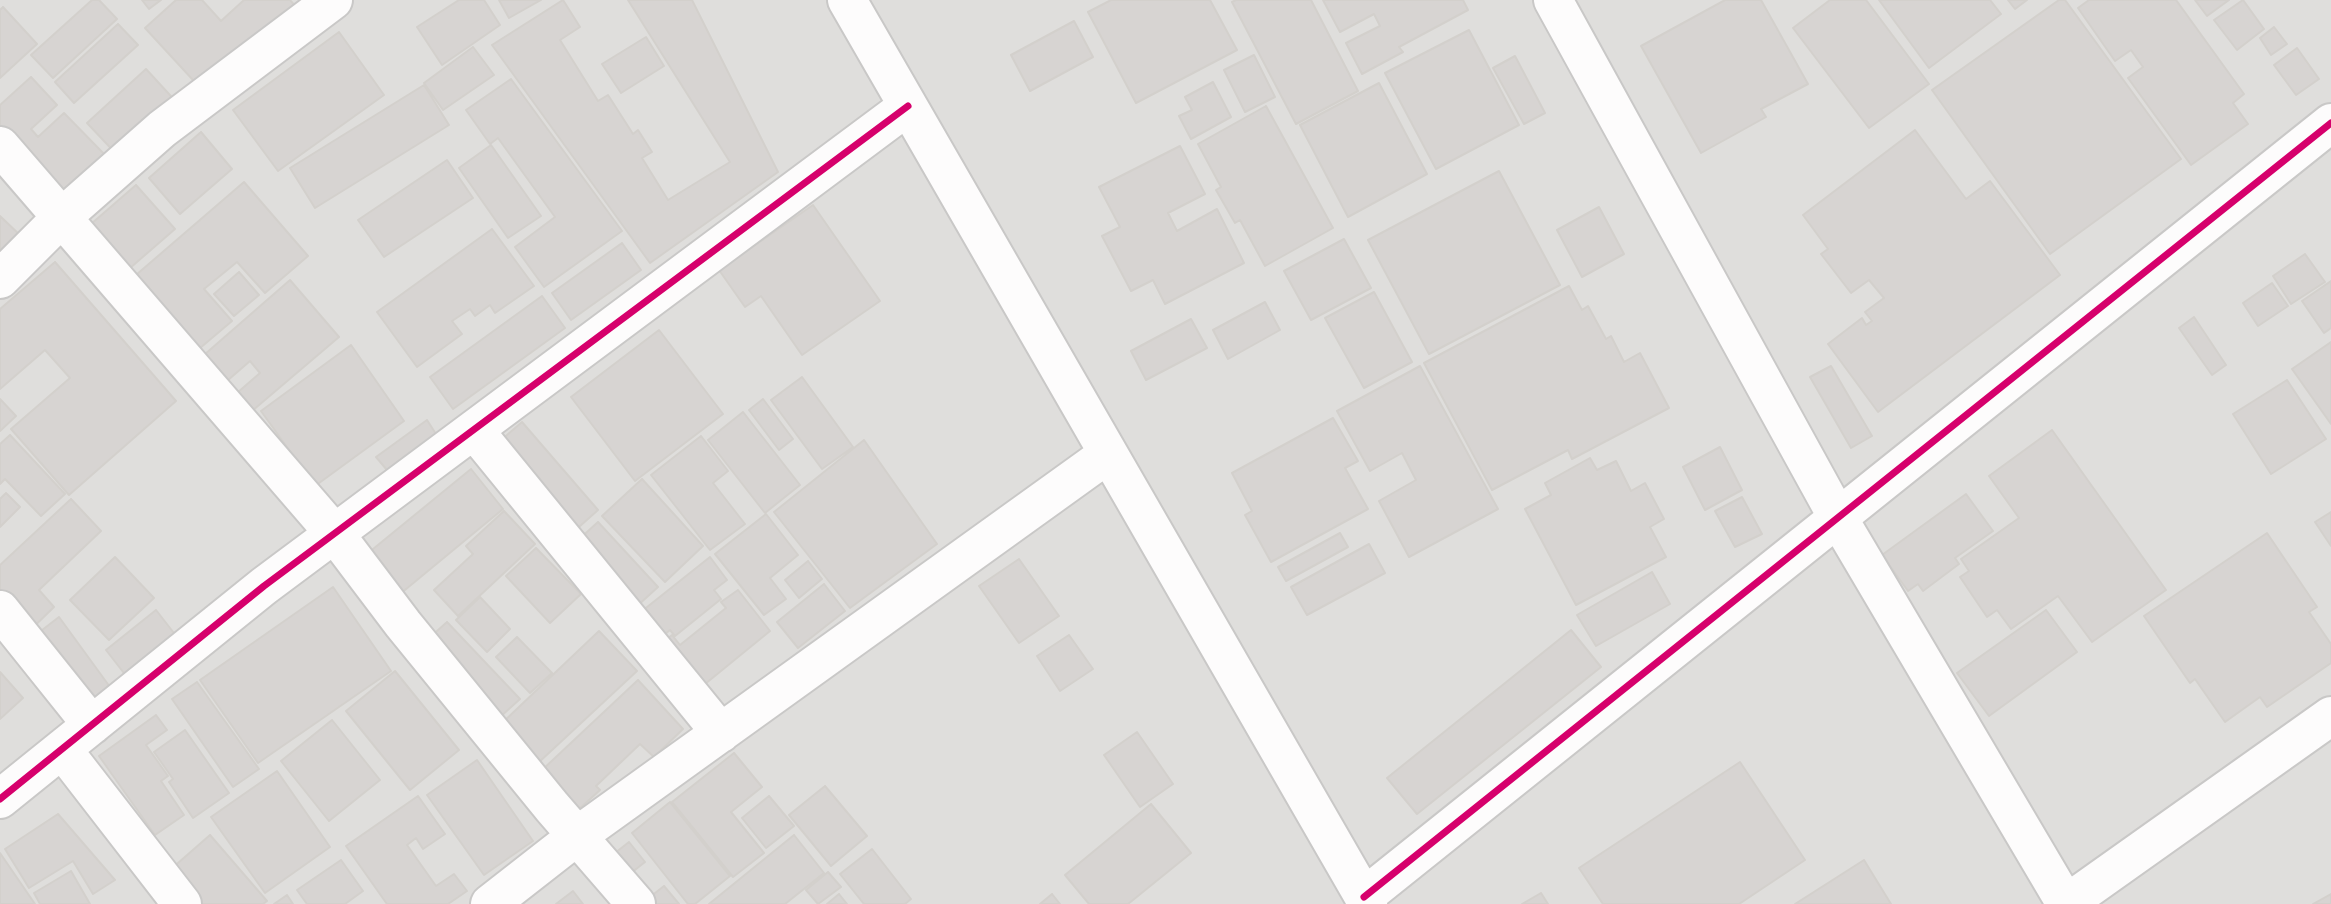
<!DOCTYPE html>
<style>
body{margin:0}
canvas{display:block;background:#f0eeeb}
</style>
<canvas width="2331" height="904"></canvas>
<script>
const ctx = document.querySelector('canvas').getContext('2d');
ctx.lineJoin = 'round';
function fill(path, color) { ctx.fillStyle = color; ctx.fill(path, 'evenodd'); }
const poly = rows => new Path2D(rows.map(r => 'M' + r).join(''));
function strokePath(path, color, width, dash) { ctx.strokeStyle = color; ctx.lineWidth = width; ctx.lineCap = dash ? 'butt' : 'round'; ctx.setLineDash(dash || []); ctx.stroke(path); }
fill(poly([
 [0,0,2331,0,2331,904,0,904]
]), '#dfdedc');
const building = poly([
 [92,0,99,0,117,19,53,78,31,55,92,0],
 [142,0,161,0,149,9,142,0],
 [176,0,202,0,221,21,244,0,290,0,297,8,205,93,145,28,176,0],
 [459,0,484,0,500,25,442,65,417,27,459,0],
 [499,0,541,0,509,18,499,0],
 [563,0,580,27,560,40,598,101,608,95,633,134,638,130,652,152,642,158,668,200,730,162,628,0,692,0,778,172,650,263,492,45,563,0],
 [1111,0,1210,0,1237,50,1136,103,1088,12,1111,0],
 [1236,0,1311,0,1358,91,1296,124,1232,2,1236,0],
 [1323,0,1463,0,1468,10,1399,47,1403,52,1362,74,1346,43,1380,26,1374,14,1340,32,1323,0],
 [1725,0,1761,0,1808,84,1761,109,1766,117,1701,153,1641,46,1725,0],
 [1830,0,1866,0,1929,84,1869,128,1793,28,1830,0],
 [1879,0,1990,0,2001,14,1929,68,1879,0],
 [2008,0,2027,0,2015,9,2008,0],
 [2059,0,2065,0,2181,159,2050,254,1932,90,2059,0],
 [2089,0,2176,0,2244,94,2233,103,2248,124,2191,165,2128,78,2143,67,2131,50,2115,61,2078,8,2089,0],
 [2195,0,2229,0,2207,16,2195,0],
 [2243,0,2264,29,2237,50,2214,20,2243,0],
 [3,7,37,44,0,78,0,10,3,7],
 [1074,21,1093,57,1030,91,1011,55,1074,21],
 [118,24,138,45,74,103,55,82,118,24],
 [2274,27,2287,44,2271,55,2260,38,2274,27],
 [1469,30,1519,125,1436,169,1385,73,1469,30],
 [339,32,384,95,278,171,233,110,339,32],
 [646,37,664,66,621,93,602,64,646,37],
 [473,47,494,75,443,110,424,83,473,47],
 [2297,48,2319,79,2296,95,2274,65,2297,48],
 [1254,55,1275,97,1245,112,1224,70,1254,55],
 [1515,56,1545,113,1524,124,1493,68,1515,56],
 [146,69,180,106,122,160,87,123,146,69],
 [31,77,57,105,31,129,38,137,64,113,106,156,55,203,0,143,0,105,31,77],
 [511,79,622,231,544,287,515,247,555,217,498,138,490,144,466,110,511,79],
 [1213,82,1231,117,1191,139,1179,116,1192,110,1185,97,1213,82],
 [1379,83,1427,174,1348,217,1300,125,1379,83],
 [424,85,449,125,315,208,290,168,424,85],
 [1266,106,1333,228,1265,266,1240,220,1235,223,1216,190,1221,187,1198,144,1266,106],
 [1915,130,1966,199,1990,181,2060,275,1878,412,1828,344,1862,318,1866,325,1872,321,1865,312,1884,298,1869,280,1851,293,1821,254,1828,249,1803,215,1915,130],
 [201,132,232,169,180,214,149,178,201,132],
 [491,145,541,216,508,238,459,168,491,145],
 [1180,146,1205,194,1168,213,1177,231,1217,209,1244,263,1165,304,1153,280,1131,291,1102,236,1120,227,1099,187,1180,146],
 [447,160,473,198,384,257,358,220,447,160],
 [1499,171,1560,285,1429,354,1368,240,1499,171],
 [244,182,308,256,265,293,237,262,204,289,232,321,193,354,129,281,244,182],
 [136,185,175,229,122,275,83,231,136,185],
 [813,205,880,301,802,355,761,296,745,307,719,270,813,205],
 [1599,207,1624,254,1582,277,1557,230,1599,207],
 [0,216,22,237,0,260,0,216],
 [492,229,534,286,495,313,490,305,475,316,470,309,452,321,462,334,417,367,377,312,492,229],
 [1344,239,1371,288,1311,320,1284,271,1344,239],
 [622,243,641,270,571,320,552,293,622,243],
 [2305,254,2325,282,2291,304,2273,276,2305,254],
 [55,262,176,401,69,495,11,429,70,378,45,350,0,389,0,309,55,262],
 [239,272,259,295,234,316,214,294,239,272],
 [290,280,339,337,252,411,237,393,260,373,250,361,227,381,204,355,290,280],
 [2331,281,2331,328,2324,333,2302,301,2331,281],
 [2272,283,2288,306,2258,326,2243,303,2272,283],
 [1569,286,1582,310,1588,306,1606,339,1611,336,1624,362,1640,353,1669,408,1572,459,1568,450,1492,490,1424,363,1569,286],
 [1374,292,1412,362,1364,388,1325,318,1374,292],
 [542,296,565,328,453,409,430,377,542,296],
 [1265,302,1280,330,1228,359,1213,330,1265,302],
 [2194,317,2226,365,2212,375,2179,328,2194,317],
 [1191,319,1207,348,1146,380,1131,351,1191,319],
 [659,330,723,414,635,481,571,397,659,330],
 [2331,342,2331,424,2292,369,2331,342],
 [351,345,404,421,315,486,261,411,351,345],
 [1420,366,1498,509,1409,557,1379,501,1416,480,1402,453,1370,471,1337,411,1420,366],
 [1831,366,1872,436,1851,448,1810,377,1831,366],
 [802,377,853,447,822,469,771,400,802,377],
 [2287,380,2326,439,2271,474,2233,414,2287,380],
 [0,399,16,416,0,431,0,399],
 [763,399,793,439,779,450,749,410,763,399],
 [743,412,800,485,765,513,708,440,743,412],
 [1333,418,1358,461,1345,468,1368,509,1271,562,1245,515,1252,511,1232,473,1333,418],
 [427,420,436,434,387,470,376,457,427,420],
 [522,422,598,510,561,543,484,455,522,422],
 [2052,430,2166,590,2092,642,2058,596,2011,629,1997,610,1987,617,1960,577,1969,571,1961,559,2019,518,1989,476,2052,430],
 [10,435,65,494,41,516,5,479,0,484,0,444,10,435],
 [701,436,728,471,713,483,745,524,710,550,651,475,701,436],
 [864,440,937,544,850,608,774,512,864,440],
 [1720,447,1742,490,1705,510,1683,467,1720,447],
 [1590,458,1597,470,1616,461,1631,491,1645,483,1664,519,1650,527,1666,557,1576,605,1525,509,1551,495,1545,483,1590,458],
 [471,469,503,509,394,599,362,558,471,469],
 [642,479,703,546,665,582,602,516,642,479],
 [6,493,20,507,0,527,0,499,6,493],
 [1966,494,1993,531,1955,558,1959,564,1923,591,1918,584,1908,591,1882,555,1966,494],
 [1742,497,1762,534,1735,547,1715,511,1742,497],
 [71,499,101,531,39,590,54,607,17,643,0,625,0,565,71,499],
 [504,511,535,544,458,616,434,590,473,554,466,546,504,511],
 [2331,512,2331,546,2315,522,2331,512],
 [766,514,798,555,770,578,786,599,764,615,715,554,766,514],
 [598,522,658,587,625,617,565,552,598,522],
 [1340,533,1348,547,1286,581,1278,567,1340,533],
 [2267,533,2317,607,2309,612,2331,644,2331,663,2267,707,2260,697,2225,722,2195,679,2190,683,2144,616,2267,533],
 [1369,544,1385,573,1307,615,1291,587,1369,544],
 [536,548,581,594,550,623,506,576,536,548],
 [115,557,154,598,109,640,70,600,115,557],
 [710,557,727,580,714,590,721,599,675,636,670,630,653,644,632,619,710,557],
 [1019,559,1059,616,1019,643,979,586,1019,559],
 [808,561,822,579,799,598,785,580,808,561],
 [1652,572,1670,604,1596,646,1577,615,1652,572],
 [824,584,845,611,798,648,777,622,824,584],
 [333,587,391,671,258,763,200,680,333,587],
 [738,590,770,631,694,693,657,647,672,635,680,645,726,608,721,602,738,590],
 [480,597,510,629,487,652,456,620,480,597],
 [156,610,177,637,127,677,106,650,156,610],
 [2046,610,2077,652,1989,716,1957,673,2046,610],
 [59,617,110,687,75,712,24,644,59,617],
 [447,622,520,699,489,727,416,650,447,622],
 [1571,630,1601,667,1417,814,1387,778,1571,630],
 [599,631,637,671,537,764,500,725,599,631],
 [1069,635,1093,669,1060,691,1037,656,1069,635],
 [517,637,552,673,530,693,496,657,517,637],
 [395,671,459,750,410,790,346,711,395,671],
 [0,672,23,698,0,719,0,672],
 [638,680,683,729,654,757,640,744,596,786,600,790,577,811,540,772,638,680],
 [197,682,259,769,233,787,172,699,197,682],
 [156,715,167,730,146,745,168,776,161,781,184,815,155,835,99,756,156,715],
 [332,720,380,780,329,821,281,761,332,720],
 [185,730,229,793,193,818,169,782,173,779,154,752,185,730],
 [1137,732,1173,784,1140,807,1104,755,1137,732],
 [734,753,762,787,731,812,764,853,733,877,672,802,734,753],
 [477,760,533,841,484,875,427,795,477,760],
 [1740,762,1805,860,1739,904,1603,904,1579,868,1740,762],
 [277,771,330,847,265,893,211,817,277,771],
 [825,786,867,836,831,866,789,815,825,786],
 [418,796,445,834,423,849,416,838,407,845,436,886,454,874,467,891,448,904,387,904,346,846,418,796],
 [769,796,794,826,766,848,742,818,769,796],
 [670,802,730,876,695,904,688,904,632,833,670,802],
 [1151,804,1191,853,1128,904,1089,904,1065,875,1151,804],
 [58,814,115,880,93,894,73,861,29,888,5,849,58,814],
 [210,835,267,901,263,904,199,904,170,870,210,835],
 [794,835,824,873,785,904,709,904,794,835],
 [629,842,645,862,626,877,610,857,629,842],
 [872,849,911,899,905,904,864,904,840,874,872,849],
 [0,853,35,904,0,904,0,853],
 [341,860,363,891,345,904,307,904,297,890,341,860],
 [1864,860,1891,904,1795,904,1864,860],
 [71,871,90,904,40,904,34,893,71,871],
 [828,872,841,887,818,904,806,890,828,872],
 [664,886,679,904,648,904,645,901,664,886],
 [573,891,583,904,556,904,573,891],
 [1541,893,1548,904,1522,904,1541,893],
 [839,894,847,904,827,904,839,894],
 [1052,894,1060,904,1040,904,1052,894],
 [2331,894,2331,904,2313,904,2331,894],
 [287,895,293,904,274,904,287,895]
]);
fill(building, '#d7d4d2');
strokePath(building, '#d3d0cc', 2);
const street = poly([
 [847,0,1368,904],
 [1553,0,1838,518,2066,904],
 [0,146,335,534,403,624,552,807,636,904],
 [0,279,61,218,162,129,333,0],
 [474,430,721,733],
 [0,610,92,725],
 [62,749,182,904],
 [0,799,264,586,908,106],
 [1364,897,2331,123],
 [490,904,577,836,1108,454],
 [2066,904,2331,716]
]);
strokePath(street, '#c9c8c7', 42);
strokePath(street, '#fdfcfc', 38);
strokePath(poly([
 [0,799,264,586,908,106],
 [1364,897,2331,123]
]), '#d6006c', 7);
</script>
